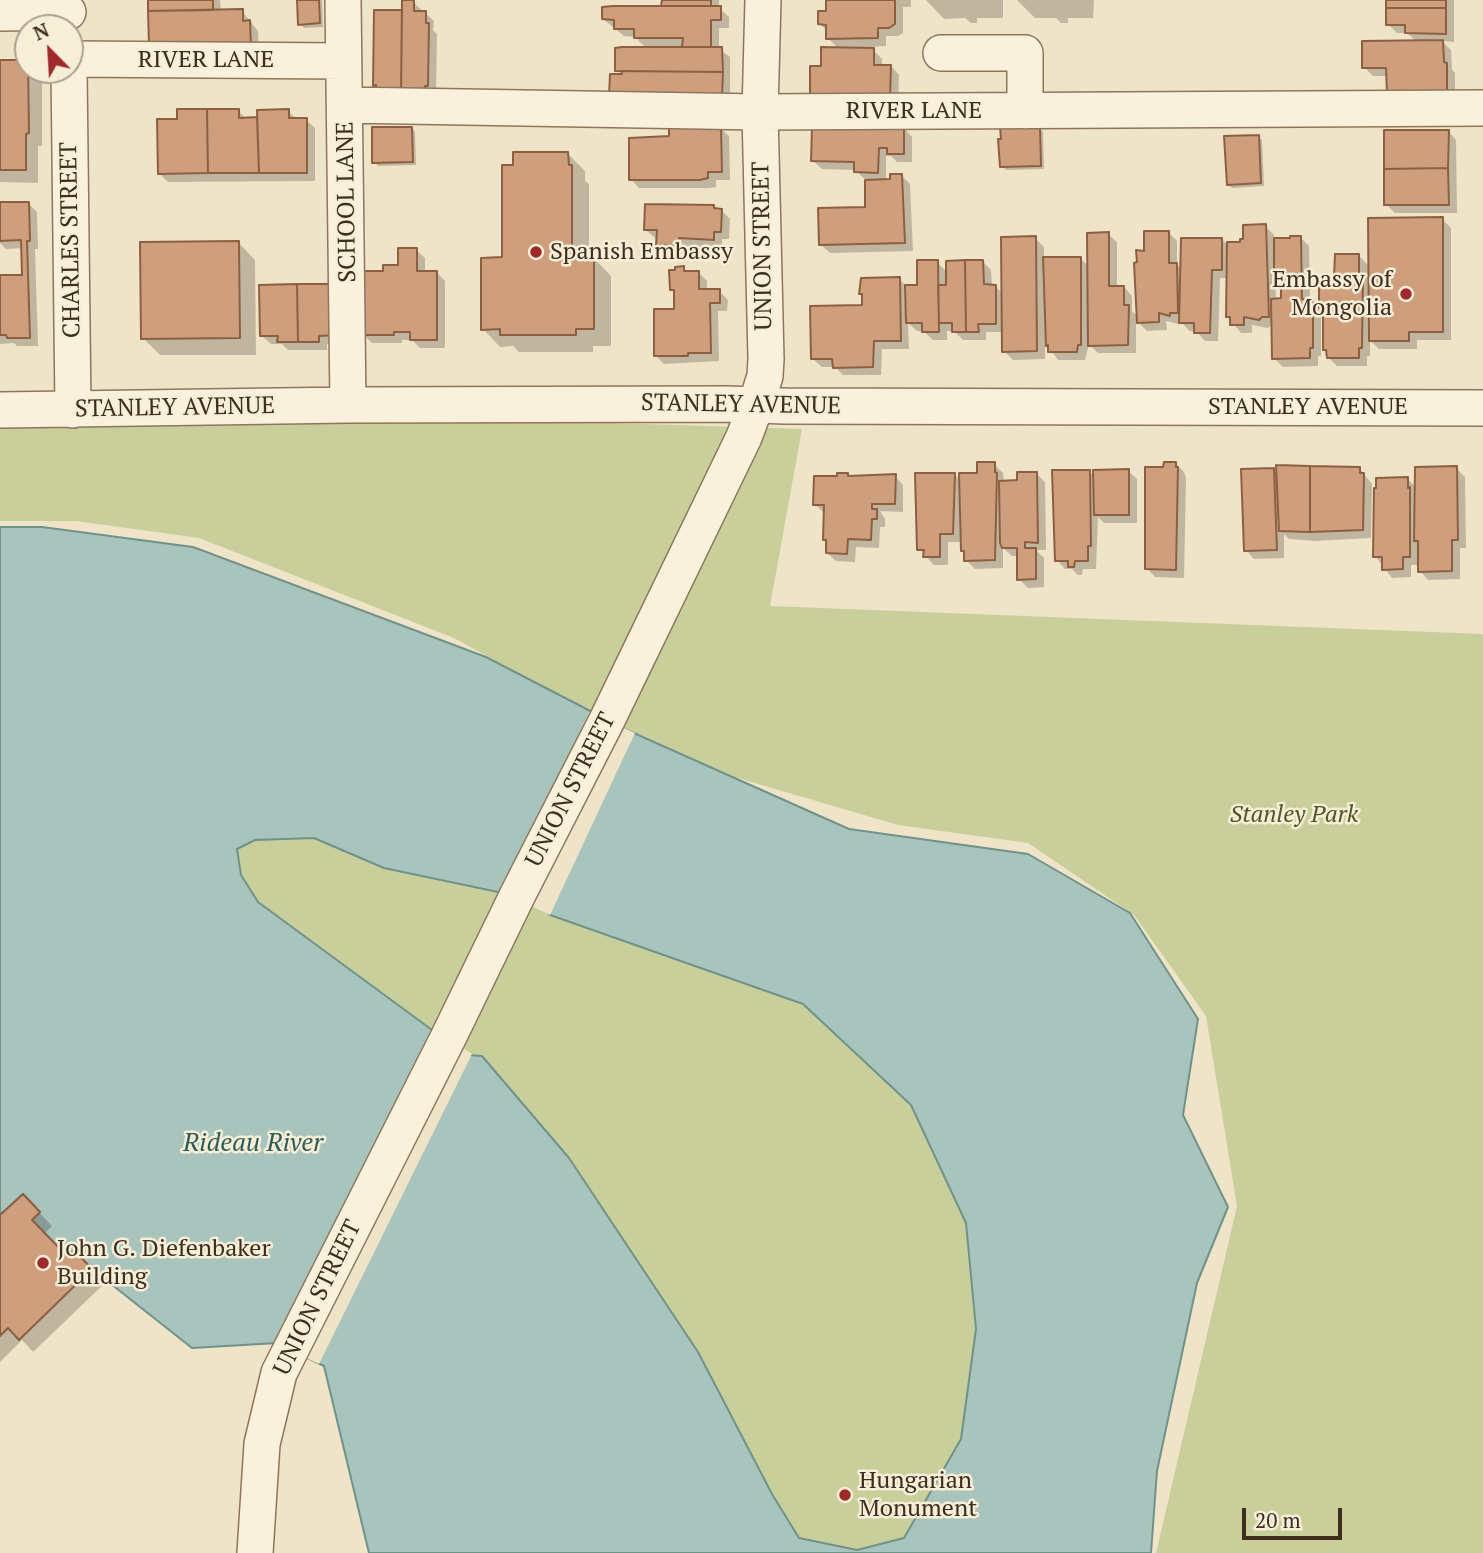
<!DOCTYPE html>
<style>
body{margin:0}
#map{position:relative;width:1483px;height:1553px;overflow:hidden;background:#f0e4c8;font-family:"PT Serif",serif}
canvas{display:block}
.north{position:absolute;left:14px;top:14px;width:70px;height:70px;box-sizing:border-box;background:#f7eed8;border:2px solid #ada18e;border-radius:50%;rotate:336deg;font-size:19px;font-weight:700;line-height:28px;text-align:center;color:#3d2e20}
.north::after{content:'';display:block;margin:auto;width:24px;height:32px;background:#9e2a2b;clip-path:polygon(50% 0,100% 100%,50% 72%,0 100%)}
.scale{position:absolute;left:1242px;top:1508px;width:100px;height:32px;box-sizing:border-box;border:4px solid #3d2e20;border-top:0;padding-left:9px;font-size:21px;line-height:24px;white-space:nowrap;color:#3d2e20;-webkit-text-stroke:5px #f7eed8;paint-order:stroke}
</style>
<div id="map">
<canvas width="1483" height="1553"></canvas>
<div class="north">N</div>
<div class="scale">20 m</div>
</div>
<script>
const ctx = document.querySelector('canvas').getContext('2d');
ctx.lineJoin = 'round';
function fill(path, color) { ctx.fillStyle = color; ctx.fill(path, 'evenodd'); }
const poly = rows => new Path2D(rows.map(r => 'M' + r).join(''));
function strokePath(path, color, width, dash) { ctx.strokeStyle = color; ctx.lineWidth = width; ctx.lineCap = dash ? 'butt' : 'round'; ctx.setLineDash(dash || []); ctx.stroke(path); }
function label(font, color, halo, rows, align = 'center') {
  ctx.font = font + ' "PT Serif",serif'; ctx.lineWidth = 5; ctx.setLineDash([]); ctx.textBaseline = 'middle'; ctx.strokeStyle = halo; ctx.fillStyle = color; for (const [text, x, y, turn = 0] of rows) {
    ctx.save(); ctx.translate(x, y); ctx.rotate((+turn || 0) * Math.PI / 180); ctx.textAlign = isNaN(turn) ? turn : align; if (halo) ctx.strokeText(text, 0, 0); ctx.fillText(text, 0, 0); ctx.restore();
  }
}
fill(poly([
 [332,414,802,429,770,606,1483,634,1483,1553,1156,1553,1237,1206,1206,1016,1134,915,1028,843,898,825,731,776,589,712,454,638,199,538,76,521,0,521,0,426],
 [314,837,384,868,517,896,541,907,550,915,803,1004,911,1105,966,1223,976,1329,961,1439,904,1538,857,1550,799,1538,772,1494,698,1352,569,1158,482,1056,468,1055,447,1041,258,902,241,875,237,849,255,840]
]), '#c9cf9b');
const water = poly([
 [0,527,42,527,193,547,486,657,627,730,849,829,1028,854,1130,913,1198,1019,1183,1115,1228,1207,1197,1283,1157,1471,1151,1553,369,1553,324,1366,277,1343,192,1348,92,1269,74,1251,67,1256,32,1220,40,1212,23,1194,0,1215,0,527],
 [314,838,384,868,517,896,541,907,550,915,803,1004,911,1105,966,1223,976,1329,961,1439,904,1538,857,1550,799,1538,772,1494,698,1352,569,1158,482,1056,468,1055,447,1041,258,902,241,875,237,849,255,840,314,838]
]);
fill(water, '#a9c4bc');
strokePath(water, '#6f938a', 2);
fill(poly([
 [589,712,635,733,550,915,505,893],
 [434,1029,472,1054,319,1364,277,1344]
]), '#f0e4c8');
fill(poly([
 [150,0,220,0,221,11,242,11,258,31,259,55],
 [299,0,322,0,323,27,304,28,300,24],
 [663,0,719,0,719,8,729,17,729,28,719,28,719,49,730,57,730,105,622,76,617,70,664,49,664,46,644,46,635,37,624,36,603,19,663,8],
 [827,0,911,0,911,7,903,7,903,33,898,36,886,36,886,46,870,47,882,59,882,67,891,66,899,75,898,107,822,68,839,49,828,38,828,32,820,24,828,13],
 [926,0,1003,0,1003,18,977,18,977,23,971,23,965,18,944,19],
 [1017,0,1094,0,1093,18,1068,18,1068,23,1061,23,1056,18,1035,18],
 [1388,0,1454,0,1454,42,1442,41,1451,50,1452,70,1455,73,1455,104,1388,76,1373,76,1364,67,1417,42,1407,33,1397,33,1388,24],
 [413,2,434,21,433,30,437,34,436,94,378,88,374,85,403,12],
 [0,62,28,70,37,70,42,75,42,146,38,146,38,183,0,182],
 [238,111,247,119,259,119,288,111,297,120,306,120,315,128,315,181,168,182,159,173,178,121],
 [720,128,729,136,730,180,716,180,716,187,709,188,639,188,631,179,671,138],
 [904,128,912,137,912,162,897,162,891,156,886,156,886,181,902,176,910,184,913,251,830,253,821,245,867,208,866,180,855,170,822,169,813,161],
 [1039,128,1043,132,1044,169,1006,170,1002,166],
 [412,129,415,132,416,165,378,166,374,162],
 [1448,131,1456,140,1457,213,1395,213,1386,204],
 [1258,136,1262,140,1264,186,1232,188,1228,184],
 [568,154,585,171,585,181,589,184,589,258,594,258,611,276,611,346,593,346,593,352,519,352,513,346,500,347,483,329,504,259,515,167],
 [28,203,37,212,38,249,35,249,38,346,17,346,14,343,0,344,0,277,23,276,23,248,6,249,0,243,0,204],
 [714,207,721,210,730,219,729,239,722,239,722,248,687,246,688,254,667,253,658,244,658,238,655,238,646,230],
 [1442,219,1451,228,1451,340,1417,340,1417,349,1379,349,1370,340,1370,356,1367,356,1367,366,1337,366,1328,357,1328,353,1324,349,1324,311,1321,307,1321,356,1318,356,1318,366,1283,367,1274,358,1273,323,1268,328,1252,325,1252,333,1241,333,1227,316,1228,278,1220,278,1218,341,1205,341,1196,331,1190,331,1178,319,1178,324,1166,321,1167,330,1147,331,1136,320,1136,353,1098,353,1089,344,1085,360,1058,360,1045,342,1045,359,1013,360,1004,351,1003,332,986,332,986,340,963,340,954,331,947,331,947,340,933,340,923,331,917,331,908,323,909,349,882,349,881,375,843,375,835,367,822,367,813,359,864,306,861,294,899,279,907,287,919,287,937,262,948,273,983,262,991,270,992,286,995,286,1003,294,1035,238,1044,247,1044,259,1081,259,1089,267,1108,234,1117,242,1117,287,1124,287,1132,296,1132,311,1138,317,1146,252,1169,233,1177,241,1177,265,1182,270,1222,239,1228,246,1242,244,1265,226,1274,235,1274,240,1300,237,1309,246,1310,301,1321,309,1320,281,1333,281,1359,256,1370,267],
 [1275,275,1283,283,1283,300,1276,300],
 [238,242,255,260,256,355,160,355,143,338],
 [416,250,425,258,425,272,436,272,445,281,445,348,420,348,412,340,402,340,402,343,372,343,363,334,385,273,400,267],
 [683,268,688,273,699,273,707,281,707,291,719,291,728,300,727,311,718,311,719,361,664,364,655,355,675,311,676,294,671,289],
 [261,286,346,343,327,344,327,350,288,350,282,344,271,344,262,336],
 [1175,463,1184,472,1186,478,1184,578,1155,577,1147,568,1165,469],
 [994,464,1003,473,1004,482,1019,482,1036,473,1045,482,1046,550,1036,550,1044,558,1044,587,1028,588,1019,579,1019,556,1012,556,1003,548,1003,568,975,569,966,560,963,542,948,542,948,565,934,565,919,549,954,474,961,481,979,475],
 [1359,468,1372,484,1371,538,1315,541,1289,539,1284,534,1284,558,1254,559,1246,550,1274,470,1278,474],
 [1456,468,1465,477,1466,548,1460,548,1460,579,1428,580,1420,571,1420,565,1411,565,1411,577,1392,578,1375,556,1407,479,1417,488],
 [1089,471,1095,477,1128,471,1137,479,1137,523,1104,523,1098,517,1096,569,1083,569,1082,575,1078,575,1072,569,1065,569,1057,560],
 [847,475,850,478,895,476,903,485,903,512,880,511,885,519,885,527,880,527,879,548,856,547,855,562,836,561,827,553,824,513,815,504,839,478],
 [23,1196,52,1226,44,1234,67,1259,74,1253,104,1284,33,1352,22,1340,0,1362,0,1218]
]), '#0003');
const building = poly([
 [148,0,213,0,213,10,148,11,148,0],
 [297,0,319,0,320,23,298,25,297,0],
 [402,0,414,0,414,11,426,11,426,23,429,23,428,86,425,86,425,94,401,94,402,0],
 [662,0,711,0,711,6,661,6,662,0],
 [826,0,895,0,895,24,889,28,878,28,878,38,826,39,826,25,818,24,818,11,826,11,826,0],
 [1386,0,1446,0,1446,8,1386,8,1386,0],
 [613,6,721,6,721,20,711,20,711,47,682,47,683,38,634,38,634,29,614,29,614,20,602,19,602,7,613,6],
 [1386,8,1446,8,1446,34,1405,33,1405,25,1386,25,1386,8],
 [243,9,243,21,250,20,251,47,149,46,148,11,243,9],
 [374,10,402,10,401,94,376,94,376,85,373,86,374,10],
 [1443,40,1444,62,1447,63,1447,96,1387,95,1386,68,1362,68,1362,41,1443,40],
 [622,47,722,47,723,72,615,71,615,48,622,47],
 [821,47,874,48,874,65,891,65,890,99,810,98,810,66,821,66,821,47],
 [0,60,28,60,29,133,26,134,26,170,0,170,0,60],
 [622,71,723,72,722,97,609,96,610,74,622,74,622,71],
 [177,109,207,109,208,173,158,174,157,119,177,119,177,109],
 [207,109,239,109,239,118,257,117,259,173,208,173,207,109],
 [289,109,289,118,307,118,307,173,259,173,257,110,289,109],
 [721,126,722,172,708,172,708,178,700,180,629,180,629,138,669,136,669,127,721,126],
 [372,127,412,127,413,162,372,163,372,127],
 [812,127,904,127,904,154,887,154,887,148,879,148,878,173,854,172,854,162,811,161,812,127],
 [1000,127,1040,127,1041,166,1000,167,998,139,1001,139,1000,127],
 [1384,130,1449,130,1448,168,1384,169,1384,130],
 [1259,135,1261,183,1227,185,1224,136,1259,135],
 [513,152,568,152,569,165,572,165,572,256,594,256,594,329,576,329,576,335,500,335,500,329,481,330,481,258,502,257,502,165,513,165,513,152],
 [1448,168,1449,205,1384,205,1384,169,1448,168],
 [890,174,902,174,905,243,819,245,818,208,865,207,865,180,890,179,890,174],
 [0,202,29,202,30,241,27,241,30,338,7,338,6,335,0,335,0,275,22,275,21,240,0,241,0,202],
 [645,204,714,205,714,208,722,209,721,232,714,232,714,240,679,238,680,246,656,245,657,230,644,230,645,204],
 [1443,217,1443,332,1409,332,1409,341,1369,341,1368,218,1443,217],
 [1266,224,1269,317,1262,317,1259,320,1244,317,1244,325,1230,325,1230,317,1226,317,1227,242,1240,242,1240,239,1243,239,1243,225,1266,224],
 [1144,231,1169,231,1169,263,1177,263,1178,313,1170,313,1170,316,1159,313,1159,322,1137,323,1134,263,1137,262,1136,250,1144,251,1144,231],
 [1109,232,1109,286,1124,286,1124,305,1129,305,1128,345,1088,346,1087,233,1109,232],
 [1036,236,1037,351,1002,352,1001,237,1036,236],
 [1290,236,1301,236,1302,299,1313,299,1313,348,1310,348,1310,358,1272,359,1271,299,1281,298,1281,277,1274,277,1274,238,1290,238,1290,236],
 [1181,238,1222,238,1222,270,1212,270,1210,333,1194,333,1194,323,1179,323,1181,238],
 [239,241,240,338,141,339,140,242,239,241],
 [398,248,417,248,417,271,437,271,437,340,410,340,410,332,394,332,394,335,361,335,361,271,383,271,383,265,398,265,398,248],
 [1335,254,1359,254,1359,277,1363,277,1362,348,1359,348,1359,358,1327,358,1326,350,1323,350,1323,308,1319,308,1319,279,1331,279,1331,277,1334,277,1335,254],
 [1043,257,1081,257,1081,345,1078,345,1077,352,1048,352,1048,345,1046,346,1043,257],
 [917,260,938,260,939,332,922,332,922,323,906,323,905,285,917,285,917,260],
 [965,260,966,332,952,332,952,323,939,323,938,285,946,285,946,261,965,260],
 [965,260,983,260,984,284,996,285,996,324,978,324,979,332,966,332,965,260],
 [684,266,684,271,699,271,699,289,720,289,720,303,710,303,711,353,688,353,688,356,654,356,654,309,674,309,674,290,670,290,669,270,675,270,675,267,684,266],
 [900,277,901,341,874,341,873,367,833,368,832,359,811,359,810,306,862,305,862,294,859,294,861,278,900,277],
 [297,284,298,342,277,342,278,336,260,336,259,285,297,284],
 [297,284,337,284,338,335,319,336,319,342,298,342,297,284],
 [977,462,995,462,995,472,997,473,995,560,964,561,964,551,961,551,959,473,977,473,977,462],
 [1164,462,1176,462,1176,467,1178,467,1176,570,1145,569,1145,467,1163,467,1164,462],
 [1276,465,1310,466,1310,532,1279,531,1276,465],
 [1310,466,1360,467,1360,473,1364,473,1363,530,1310,532,1310,466],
 [1457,466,1458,540,1452,540,1452,571,1418,572,1418,541,1414,541,1415,467,1457,466],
 [1274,468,1277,550,1244,551,1241,469,1274,468],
 [1129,469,1129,515,1094,515,1093,470,1129,469],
 [1052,470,1090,470,1091,546,1088,546,1088,561,1075,561,1074,567,1068,567,1068,561,1055,561,1052,470],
 [1017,472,1037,472,1038,543,1025,542,1025,548,1036,548,1036,579,1017,580,1017,548,1002,548,1000,543,999,481,1017,480,1017,472],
 [837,473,848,473,848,476,896,474,895,504,872,504,872,509,877,509,877,519,872,519,871,540,848,539,847,554,826,553,826,540,823,540,824,505,813,505,814,476,837,476,837,473],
 [915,473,955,473,953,534,940,534,940,557,923,557,924,550,917,550,915,473],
 [1408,477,1408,488,1410,487,1410,557,1403,557,1403,569,1382,570,1382,557,1373,557,1374,488,1376,488,1376,478,1408,477],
 [23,1194,40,1212,32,1220,67,1256,74,1250,92,1269,19,1340,8,1328,0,1336,0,1215,23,1194]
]);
fill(building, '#cf9f7d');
strokePath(building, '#8d5f41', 2);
const minor = poly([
 [343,0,348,405],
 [0,13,68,12],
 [941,53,1025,53,1025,111],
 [70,59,343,61],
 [69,70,73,410],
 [346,105,760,112,1483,108],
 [0,410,348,405,727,404,785,406,1483,408],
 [255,1553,262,1444,279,1373,448,1038,517,896,607,720,744,437,756,405,765,376,766,359,760,112,763,0]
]);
strokePath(minor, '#8d765c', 38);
strokePath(minor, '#faf1dc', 35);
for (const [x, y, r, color] of [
 [536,252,7,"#9e2a2b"],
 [1406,294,7,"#9e2a2b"],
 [43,1263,7,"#9e2a2b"],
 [845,1495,7,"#9e2a2b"]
]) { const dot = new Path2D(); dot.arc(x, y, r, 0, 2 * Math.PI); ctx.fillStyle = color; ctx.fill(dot); strokePath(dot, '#f7eed8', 2.5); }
label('24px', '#3d2e20', '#f7eed8', [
 ["RIVER LANE",206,60],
 ["RIVER LANE",914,111],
 ["SCHOOL LANE",347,202,-91],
 ["CHARLES STREET",71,240,-91],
 ["UNION STREET",763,246,-91],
 ["STANLEY AVENUE",741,405,1],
 ["STANLEY AVENUE",1308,407],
 ["STANLEY AVENUE",175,408,-1],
 ["UNION STREET",571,790,-63],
 ["UNION STREET",318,1298,-64]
]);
label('24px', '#3d2e20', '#f7eed8', [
 ["Spanish Embassy",550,252],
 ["Embassy of",1392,280,"right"],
 ["Mongolia",1392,308,"right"],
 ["John G. Diefenbaker",57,1249],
 ["Building",57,1277],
 ["Hungarian",859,1481],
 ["Monument",859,1509]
], 'left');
label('italic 24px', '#4d5a26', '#f7eed8', [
 ["Stanley Park",1294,815]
]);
label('italic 26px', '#2f5d5a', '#f7eed8', [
 ["Rideau River",253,1144]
]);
</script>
